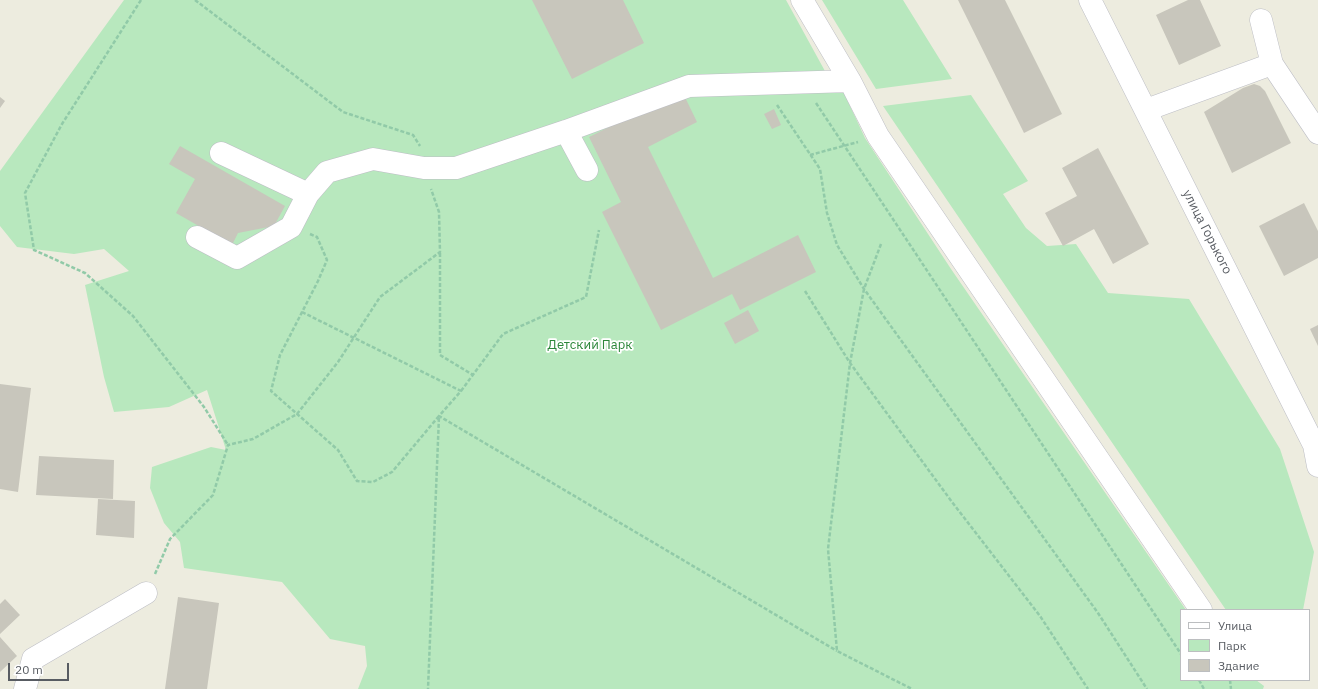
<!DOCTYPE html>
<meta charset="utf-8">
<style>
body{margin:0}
#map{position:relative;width:1318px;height:689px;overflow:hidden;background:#edecdf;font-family:"IBM Plex Sans",sans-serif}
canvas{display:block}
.legend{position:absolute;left:1180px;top:609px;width:130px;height:72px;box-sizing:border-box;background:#fff;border:1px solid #bcbec0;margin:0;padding:5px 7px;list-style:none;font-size:12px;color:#585c62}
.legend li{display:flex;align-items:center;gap:8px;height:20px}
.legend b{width:20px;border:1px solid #bcbec0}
.scale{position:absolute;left:8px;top:663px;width:61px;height:18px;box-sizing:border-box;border:2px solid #585c62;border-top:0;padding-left:5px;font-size:12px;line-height:14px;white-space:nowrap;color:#585c62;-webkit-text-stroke:3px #fff;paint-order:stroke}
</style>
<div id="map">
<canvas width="1318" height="689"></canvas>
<ul class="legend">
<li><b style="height:5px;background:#fff"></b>Улица</li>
<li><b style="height:11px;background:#b8e8be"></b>Парк</li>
<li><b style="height:11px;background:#c8c6bc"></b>Здание</li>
</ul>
<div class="scale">20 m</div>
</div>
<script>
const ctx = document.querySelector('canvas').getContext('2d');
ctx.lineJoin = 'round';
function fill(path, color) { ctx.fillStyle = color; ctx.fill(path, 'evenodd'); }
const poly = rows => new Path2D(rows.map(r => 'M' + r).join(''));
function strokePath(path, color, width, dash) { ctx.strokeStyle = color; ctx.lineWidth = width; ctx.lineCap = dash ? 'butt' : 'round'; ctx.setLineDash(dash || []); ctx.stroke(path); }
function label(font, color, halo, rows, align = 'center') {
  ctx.font = font + ' "IBM Plex Sans",sans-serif'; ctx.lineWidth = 3.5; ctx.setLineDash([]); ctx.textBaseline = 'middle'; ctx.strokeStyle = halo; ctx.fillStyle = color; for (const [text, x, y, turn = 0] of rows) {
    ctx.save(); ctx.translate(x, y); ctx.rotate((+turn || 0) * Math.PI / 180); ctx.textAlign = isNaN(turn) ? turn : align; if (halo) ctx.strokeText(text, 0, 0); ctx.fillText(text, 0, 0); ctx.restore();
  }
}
fill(poly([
 [124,0,786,0,837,93,844,93,865,138,951,269,1186,610,1181,610,1181,680,1256,680,1264,686,1263,689,358,689,367,666,365,646,330,639,282,582,184,568,180,542,164,523,150,488,152,467,211,447,226,450,207,390,169,407,114,412,104,377,85,285,129,271,104,249,74,254,17,247,0,226,0,171],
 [822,0,903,0,952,79,876,89],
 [971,95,1028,181,1003,194,1026,228,1047,246,1076,244,1108,293,1189,299,1280,449,1314,552,1303,610,1226,610,883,106]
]), '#b8e8be');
fill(poly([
 [532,0,623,0,644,43,572,79],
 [958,0,1005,0,1062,114,1024,133],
 [1188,0,1200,0,1221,46,1179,65,1156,15],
 [1254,84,1260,86,1265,91,1291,143,1232,173,1204,112,1243,88],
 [682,91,697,122,648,147,713,278,798,235,816,272,740,310,732,294,661,330,602,212,621,202,589,137],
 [0,97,5,101,0,108],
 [774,109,781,125,772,129,764,114],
 [180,146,285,206,274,226,238,233,232,245,176,213,195,179,169,164],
 [1098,148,1149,244,1113,264,1094,229,1063,246,1045,213,1077,196,1062,168],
 [1304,203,1318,231,1318,258,1284,276,1259,226],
 [748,310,759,331,735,344,724,323],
 [1318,325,1318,346,1310,329],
 [0,384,31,388,18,492,0,489],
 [39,456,114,460,113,499,36,495],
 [98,499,135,501,134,538,96,535],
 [178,597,219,603,207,689,165,689],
 [5,599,20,615,0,634,0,604],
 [0,637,17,656,0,672]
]), '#c8c6bc');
const minor = poly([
 [802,0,850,81,878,136,1201,610],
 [1090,0,1314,445,1318,466],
 [1261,20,1272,64,1318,133],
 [1146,110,1272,64],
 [566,131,587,170],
 [221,153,308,194],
 [197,237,237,258,291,227,308,194,327,172,373,159,424,168,456,168,566,131,689,86,850,81],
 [25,689,33,659,146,593]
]);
strokePath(minor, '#bdbec5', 23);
strokePath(poly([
 [141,0,62,124,25,193,34,250,85,273,133,316,204,407,228,445],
 [195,0,343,112,413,135,420,146],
 [816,103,1181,654],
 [777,105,820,169,827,213,837,245,864,289,1098,613,1147,689],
 [810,155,858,142],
 [310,234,317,237,327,260,318,281,280,355,271,391,338,450,357,481,373,482,392,472,439,416,428,689],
 [881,244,864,289,850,363,828,549,837,651,912,689],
 [440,253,440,355,473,375],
 [805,291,850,363,952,502,1040,616,1088,689],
 [302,312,461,391,439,416,837,651],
 [461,391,503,334,586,297,599,230],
 [155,574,170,539,213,495,228,445,253,439,297,414,338,362,380,297,440,252,439,212,431,189],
 [1199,680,1204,689],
 [1230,680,1231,689]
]), '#91caa8', 2.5, [4, 2]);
strokePath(minor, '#fff', 22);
label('13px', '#585c62', '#fff', [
 ["улица Горького",1207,232,63]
]);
label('13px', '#2c873a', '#fff', [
 ["Детский Парк",590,345]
]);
</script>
